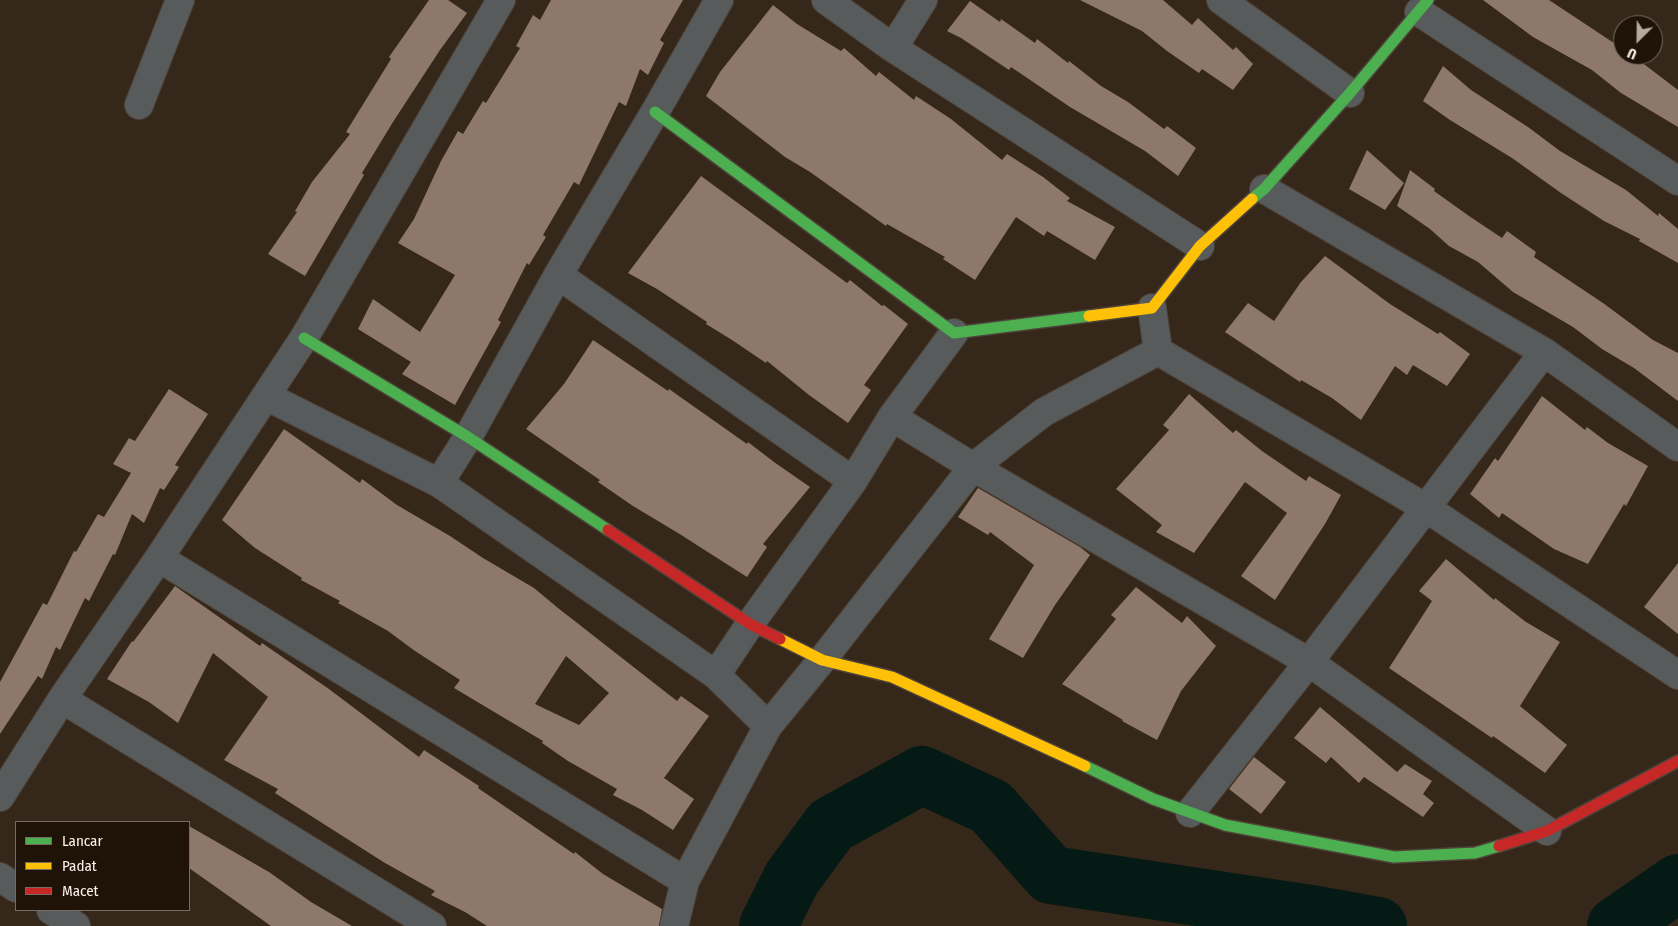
<!DOCTYPE html>
<style>
body{margin:0}
#map{position:relative;width:1678px;height:926px;overflow:hidden;background:#352719;font-family:"Fira Sans Condensed",sans-serif}
canvas{display:block}
.legend{position:absolute;left:15px;top:821px;width:175px;height:90px;box-sizing:border-box;background:#1f1308;border:1px solid #786c62;margin:0;padding:6px 9px;list-style:none;font-size:15px;color:#fdf2e9}
.legend li{display:flex;align-items:center;gap:10px;height:25px}
.legend b{width:25px;border:1px solid #786c62}
.north{position:absolute;left:1613px;top:15px;width:50px;height:50px;box-sizing:border-box;background:#1f1308;border:1px solid #786c62;border-radius:50%;rotate:203deg;font-size:14px;font-weight:700;line-height:20px;text-align:center;color:#fdf2e9}
.north::after{content:'';display:block;margin:auto;width:18px;height:22px;background:#b7aba0;clip-path:polygon(50% 0,100% 100%,50% 72%,0 100%)}
</style>
<div id="map">
<canvas width="1678" height="926"></canvas>
<ul class="legend">
<li><b style="height:6px;background:#4caf50"></b>Lancar</li>
<li><b style="height:6px;background:#ffc107"></b>Padat</li>
<li><b style="height:6px;background:#c62828"></b>Macet</li>
</ul>
<div class="north">U</div>
</div>
<script>
const ctx = document.querySelector('canvas').getContext('2d');
ctx.lineJoin = 'round';
const poly = rows => new Path2D(rows.map(r => 'M' + r).join(''));
function strokePath(path, color, width, dash) { ctx.strokeStyle = color; ctx.lineWidth = width; ctx.lineCap = dash ? 'butt' : 'round'; ctx.setLineDash(dash || []); ctx.stroke(path); }
function fill(path, color) { ctx.fillStyle = color; ctx.fill(path, 'evenodd'); }
strokePath(poly([
 [768,926,792,878,831,825,922,775,991,807,1051,875,1317,915,1378,926],
 [1616,926,1678,883]
]), '#051a15', 58);
fill(poly([
 [429,0,448,0,467,13,440,50,393,122,362,173,364,175,305,276,268,254,297,212,295,211,312,182,350,134,346,132,391,59,389,57],
 [551,0,683,0,660,40,664,43,648,75,640,69,626,106,619,102,579,185,574,182,543,235,546,237,529,265,527,263,498,320,501,322,455,405,402,374,411,362,358,329,373,299,420,332,455,275,398,243,414,219,441,161,458,131,463,134,483,101,486,103,520,48,516,46,533,15,540,20],
 [1080,0,1163,0,1192,25,1198,18,1233,50,1236,47,1253,64,1233,90,1202,69,1199,73,1167,51,1142,31],
 [1483,0,1549,0,1623,49,1623,55,1632,55,1678,90,1678,127,1621,93,1592,70,1533,37],
 [970,1,1000,22,1001,19,1035,43,1037,39,1068,63,1069,61,1101,86,1128,102,1164,129,1167,126,1196,148,1178,176,1145,151,1070,107,1011,67,1009,70,961,38,947,31],
 [773,5,797,24,841,51,844,48,876,76,879,72,914,100,916,96,951,119,1002,160,1007,154,1043,177,1070,198,1067,201,1115,227,1095,260,1047,231,1044,236,1016,217,975,280,943,259,945,257,887,224,886,226,810,172,785,157,706,96,720,72],
 [1443,66,1471,90,1528,127,1560,151,1626,190,1658,216,1659,213,1678,229,1678,263,1639,241,1640,239,1604,221,1561,193,1512,158,1450,120,1423,101],
 [1367,150,1404,183,1385,210,1349,189],
 [1410,170,1435,189,1434,191,1469,216,1502,238,1507,231,1536,252,1534,257,1603,303,1653,340,1678,353,1678,401,1634,368,1602,349,1573,327,1513,292,1478,262,1449,246,1430,229,1397,206],
 [701,176,847,283,850,280,882,306,884,305,908,324,864,385,871,390,848,423,809,395,767,361,766,363,732,340,706,324,707,322,657,289,628,273],
 [1325,256,1390,304,1438,334,1440,332,1470,354,1447,386,1413,365,1407,375,1395,366,1361,420,1332,398,1301,380,1300,382,1225,332,1248,303,1274,321,1301,282],
 [593,340,668,391,669,389,747,444,748,442,774,462,810,487,763,544,767,547,747,577,678,533,633,506,598,482,600,480,526,429,564,384],
 [169,389,208,414,175,465,179,467,164,490,160,488,144,523,132,514,115,555,113,554,89,601,85,598,60,650,56,647,42,679,38,676,0,734,0,682,43,603,47,605,74,551,76,552,98,514,104,517,131,473,113,464,129,438,135,441],
 [1189,394,1233,433,1236,430,1262,451,1306,481,1309,476,1341,495,1325,524,1275,600,1241,576,1287,513,1245,482,1194,553,1156,532,1162,525,1116,489,1169,430,1163,425],
 [1542,396,1585,430,1587,427,1608,443,1648,466,1626,506,1624,504,1588,564,1554,549,1502,513,1499,518,1470,494,1495,458,1498,461],
 [284,429,360,483,362,479,397,505,450,536,483,558,534,588,558,608,677,701,681,696,709,716,664,778,694,799,673,830,642,810,613,795,617,789,568,761,542,743,543,741,454,688,460,680,415,651,388,631,338,603,340,601,301,580,302,578,255,548,222,520],
 [566,656,609,693,579,725,535,704],
 [978,488,1080,547,1090,555,1055,605,1023,658,989,639,1034,565,990,532,988,535,958,517],
 [1446,559,1494,600,1495,598,1526,622,1560,642,1520,706,1567,745,1545,773,1493,736,1492,738,1389,668,1432,601,1419,591],
 [1678,563,1678,634,1644,607],
 [175,586,260,646,262,643,329,689,419,757,424,750,479,786,478,788,574,854,575,852,603,874,662,909,659,926,487,926,465,912,431,895,435,891,385,863,275,793,278,789,224,760,268,697,213,653,178,723,149,702,107,679,132,641,133,642],
 [1136,587,1182,623,1187,616,1216,646,1181,691,1157,740,1122,721,1123,720,1062,684,1116,619,1111,615],
 [1320,707,1397,772,1405,764,1432,781,1423,794,1434,803,1423,817,1364,777,1359,783,1331,757,1326,763,1294,738],
 [1254,757,1286,782,1261,814,1229,789],
 [189,826,269,872,311,902,352,926,271,926,189,868]
]), '#8e786c');
const street = poly([
 [826,0,893,48,1200,246],
 [1221,0,1350,93],
 [1419,12,1678,181],
 [893,48,923,0],
 [139,105,180,0],
 [1264,189,1544,352,1678,447],
 [558,275,853,481],
 [1158,351,1426,508,1678,675],
 [266,396,439,483,716,675,768,726],
 [892,417,973,467,1309,662,1547,831],
 [439,483,468,437,558,275,655,112,719,0],
 [159,558,685,881],
 [716,675,750,624,853,481,892,417,954,333],
 [62,699,432,926],
 [0,797,62,699,159,558,304,338,501,0],
 [1190,813,1309,662,1544,352],
 [0,877,16,888],
 [51,910,76,926],
 [674,926,685,881,768,726,822,660,973,467,1044,412,1158,351,1152,308]
]);
const fast = poly([
 [655,112,954,333,1089,316],
 [1252,199,1264,189,1350,93,1428,0],
 [304,338,468,437,608,530],
 [1085,766,1153,799,1225,825,1394,857,1475,853,1499,846]
]);
const slow = poly([
 [1089,316,1152,308,1200,246,1252,199],
 [780,639,822,660,892,677,1085,766]
]);
const jam = poly([
 [608,530,750,624,780,639],
 [1499,846,1547,831,1678,761]
]);
strokePath(street, '#4e4339', 30);
strokePath(fast, '#4e4339', 14);
strokePath(slow, '#4e4339', 14);
strokePath(jam, '#4e4339', 14);
strokePath(street, '#585b5c', 28);
strokePath(fast, '#4caf50', 11);
strokePath(slow, '#ffc107', 11);
strokePath(jam, '#c62828', 11);
</script>
